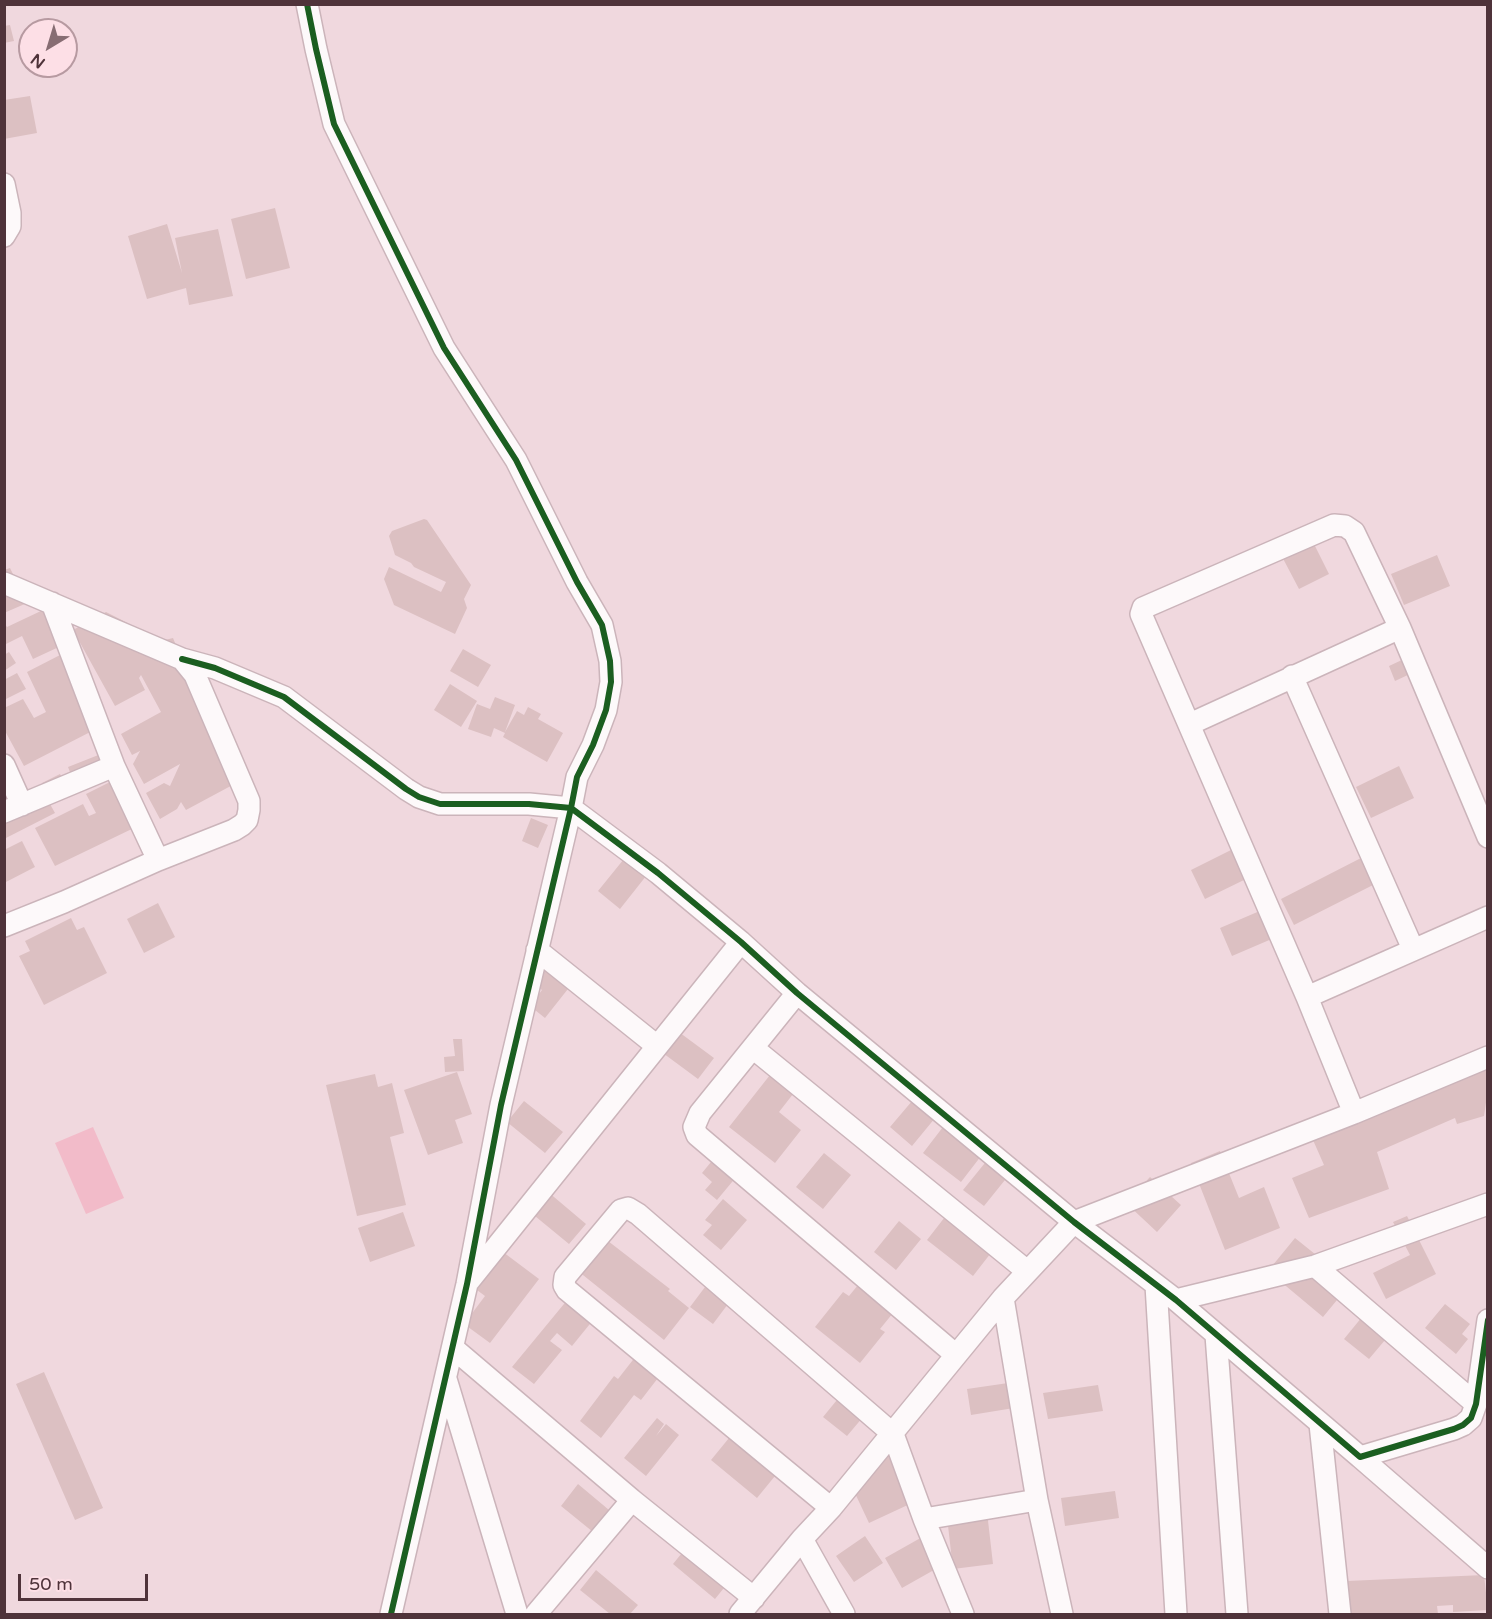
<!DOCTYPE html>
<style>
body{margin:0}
#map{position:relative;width:1492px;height:1619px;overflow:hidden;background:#f0d8de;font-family:"Varela Round",sans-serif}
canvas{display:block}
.frame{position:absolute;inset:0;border:6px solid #4f333a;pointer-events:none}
.north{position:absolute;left:18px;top:18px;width:60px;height:60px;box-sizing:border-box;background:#fddfe6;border:2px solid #b79aa1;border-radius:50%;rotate:218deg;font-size:16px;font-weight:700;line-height:24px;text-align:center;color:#4f333a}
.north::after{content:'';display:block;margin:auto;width:21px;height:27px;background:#876d73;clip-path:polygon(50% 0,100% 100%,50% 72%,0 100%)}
.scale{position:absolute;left:18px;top:1574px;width:130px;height:27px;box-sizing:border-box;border:3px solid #4f333a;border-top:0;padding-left:8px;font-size:18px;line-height:21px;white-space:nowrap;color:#4f333a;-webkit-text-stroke:4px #fddfe6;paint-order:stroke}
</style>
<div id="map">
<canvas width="1492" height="1619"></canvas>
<div class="frame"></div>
<div class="north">N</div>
<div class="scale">50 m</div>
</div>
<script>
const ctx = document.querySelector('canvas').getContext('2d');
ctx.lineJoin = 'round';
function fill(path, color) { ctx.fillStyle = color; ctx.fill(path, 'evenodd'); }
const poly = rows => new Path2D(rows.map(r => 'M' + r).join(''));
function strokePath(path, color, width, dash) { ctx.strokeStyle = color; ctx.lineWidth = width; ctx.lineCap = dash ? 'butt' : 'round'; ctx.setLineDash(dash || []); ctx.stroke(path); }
fill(poly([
 [93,1127,124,1198,86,1214,55,1143]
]), '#f2bbc9');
fill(poly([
 [10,25,14,41,4,43,4,26],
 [30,96,37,133,4,139,4,100],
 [275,208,290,268,246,279,231,219],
 [167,224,182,273,175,238,218,229,233,296,189,305,186,288,147,299,128,236],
 [424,519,427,520,471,585,464,599,467,608,455,634,394,605,384,579,389,567,441,592,446,582,414,567,411,563,395,555,389,536,392,531],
 [1309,534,1329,574,1299,589,1278,549],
 [1437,555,1450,586,1404,605,1391,574],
 [10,568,27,603,4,613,4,570],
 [43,610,61,646,33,659,22,636,4,645,4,623,7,627],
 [106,612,163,641,170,652,165,640,173,638,178,650,171,655,240,781,186,810,181,802,177,809,160,819,146,793,164,783,170,786,180,764,144,784,133,764,140,751,132,755,121,734,161,712,141,675,139,678,145,690,115,706,73,630],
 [463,649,491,665,478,687,450,671],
 [9,652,16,663,4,671,4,655],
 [62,654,98,728,24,766,4,729,4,708,23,699,34,718,46,712,27,672],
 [1404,659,1410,674,1395,681,1389,666],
 [17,673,26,689,4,700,4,680],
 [450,684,477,701,461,727,434,710],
 [495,697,515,705,505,732,517,711,524,715,528,707,541,714,538,719,563,733,547,762,503,737,505,733,494,728,491,737,468,729,477,704,490,709],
 [106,752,116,777,78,792,68,767],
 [1399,766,1414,798,1371,818,1356,787],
 [60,774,67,786,46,797,55,813,4,839,4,794,18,787,24,799,45,789,42,783],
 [114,780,138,826,55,866,35,828,83,804,89,816,96,813,86,794],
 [531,818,548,825,538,848,522,841],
 [22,841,35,867,4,883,4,850],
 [632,849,654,866,620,909,598,891],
 [1231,850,1246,879,1205,899,1191,870],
 [1361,858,1375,884,1294,925,1281,899],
 [158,903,175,937,144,953,127,919],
 [1262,910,1274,938,1232,956,1220,928],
 [71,918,77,930,84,927,107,973,44,1005,19,956,30,951,25,941],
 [551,952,579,975,545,1018,530,1006,542,990,530,980],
 [668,1024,714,1058,698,1079,652,1045],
 [453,1039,462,1039,464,1071,445,1072,444,1057,455,1056],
 [781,1061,804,1080,779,1112,801,1130,775,1163,729,1127],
 [1488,1062,1488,1089,1484,1116,1457,1124,1455,1118,1377,1152,1389,1189,1309,1218,1292,1178,1324,1165,1309,1131],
 [457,1072,472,1114,455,1120,463,1143,428,1155,404,1090],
 [375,1074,378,1087,392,1083,404,1133,390,1137,406,1205,357,1216,326,1085],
 [918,1094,940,1112,912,1146,890,1127],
 [524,1101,563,1132,545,1153,507,1122],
 [946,1123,988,1147,961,1182,923,1153],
 [720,1151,742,1170,717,1200,705,1190,712,1182,702,1173],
 [1220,1151,1239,1198,1264,1187,1280,1228,1225,1250,1191,1163],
 [824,1153,851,1175,823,1209,796,1187],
 [993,1153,1013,1170,984,1206,963,1190],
 [1150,1177,1181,1205,1157,1232,1126,1203],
 [541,1186,586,1224,569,1244,524,1207],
 [723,1199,747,1220,721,1250,703,1235,712,1225,705,1220],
 [955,1204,1001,1240,973,1276,927,1240],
 [403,1212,415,1246,370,1262,358,1228],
 [1407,1216,1436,1274,1386,1299,1373,1273,1410,1255,1393,1222],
 [899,1221,921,1239,896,1270,874,1252],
 [599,1234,670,1289,668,1291,689,1308,664,1340,573,1267],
 [1295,1238,1351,1283,1323,1317,1268,1271],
 [495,1246,539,1279,490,1343,464,1324,485,1296,477,1290,485,1279,475,1271],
 [717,1271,740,1288,713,1324,690,1307],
 [867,1274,902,1302,880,1329,885,1332,860,1363,815,1327,843,1292,849,1296],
 [573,1293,598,1314,572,1346,557,1333,550,1341,562,1350,534,1384,512,1367],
 [1445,1304,1470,1324,1462,1334,1468,1339,1456,1354,1425,1328],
 [1371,1306,1396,1327,1369,1359,1344,1339],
 [643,1347,668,1365,641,1400,634,1395,601,1438,580,1421,614,1376,618,1379],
 [44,1372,103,1508,75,1520,16,1384],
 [1015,1382,1020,1407,971,1415,967,1389],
 [850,1384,874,1404,847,1436,823,1417],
 [1098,1385,1103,1411,1048,1419,1043,1393],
 [657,1418,664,1424,656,1436,666,1424,679,1435,646,1476,624,1458],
 [738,1427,784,1465,757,1498,711,1460],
 [892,1446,912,1503,869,1523,853,1489],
 [578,1484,615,1515,598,1536,561,1506],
 [1115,1491,1119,1518,1065,1526,1061,1498],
 [987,1512,993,1564,953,1569,947,1517],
 [865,1536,883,1563,854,1582,836,1556],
 [924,1536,941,1566,902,1588,885,1558],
 [690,1543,732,1578,715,1599,673,1564],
 [596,1570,638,1605,630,1614,610,1614,580,1590],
 [1484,1575,1488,1610,1453,1612,1453,1605,1437,1606,1438,1614,1348,1614,1347,1581]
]), '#dcc0c2');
const minor = poly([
 [4,184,10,213,10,226,4,236],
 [4,583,182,659,195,675,249,801,249,810,247,820,242,825,234,830,158,860,64,902,4,926],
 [52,603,114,766,158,860],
 [182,659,215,668,284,697,406,789,419,797,440,804,529,804,571,808,577,777,593,745,606,710,611,682,610,661,602,625,577,582,516,460,444,348,334,124,316,49,307,4],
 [1292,676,1413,949],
 [1190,724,1400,628],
 [4,765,22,805],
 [4,812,114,766],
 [537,950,657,1046],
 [797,993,700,1113,694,1127,697,1135,956,1355],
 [1307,997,1488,917],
 [753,1048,1027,1271],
 [1354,1113,1307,997,1141,614,1143,608,1334,525,1345,526,1354,532,1400,628,1488,837],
 [1315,1266,1476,1404],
 [469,1281,741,942],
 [1156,1285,1176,1614],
 [1176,1300,1315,1266,1488,1204],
 [1216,1335,1237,1614],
 [453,1348,632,1500,754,1598],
 [446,1379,517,1614],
 [1320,1424,1340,1614],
 [1360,1457,1488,1568],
 [1037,1500,1062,1614],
 [831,1508,567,1290,564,1285,565,1277,621,1210,628,1208,638,1214,893,1434,924,1519,963,1614],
 [924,1519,1037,1500,1003,1298],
 [802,1539,844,1614],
 [391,1614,467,1284,501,1105,571,808,658,873,741,942,797,993,1074,1222,1176,1300,1360,1457,1454,1429,1463,1425,1471,1418,1476,1404,1488,1320],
 [536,1614,632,1500],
 [740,1614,802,1539,831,1508,1003,1298,1074,1222,1354,1113,1488,1057]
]);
strokePath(minor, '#cbb4ba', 24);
strokePath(minor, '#fdf9fa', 21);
strokePath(poly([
 [182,659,215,668,284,697,406,789,419,797,440,804,529,804,571,808,577,777,593,745,606,710,611,682,610,661,602,625,577,582,516,460,444,348,334,124,316,49,307,4],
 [391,1614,467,1284,501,1105,571,808,658,873,741,942,797,993,1074,1222,1176,1300,1360,1457,1454,1429,1463,1425,1471,1418,1476,1404,1488,1320]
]), '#1b5e20', 6);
</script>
